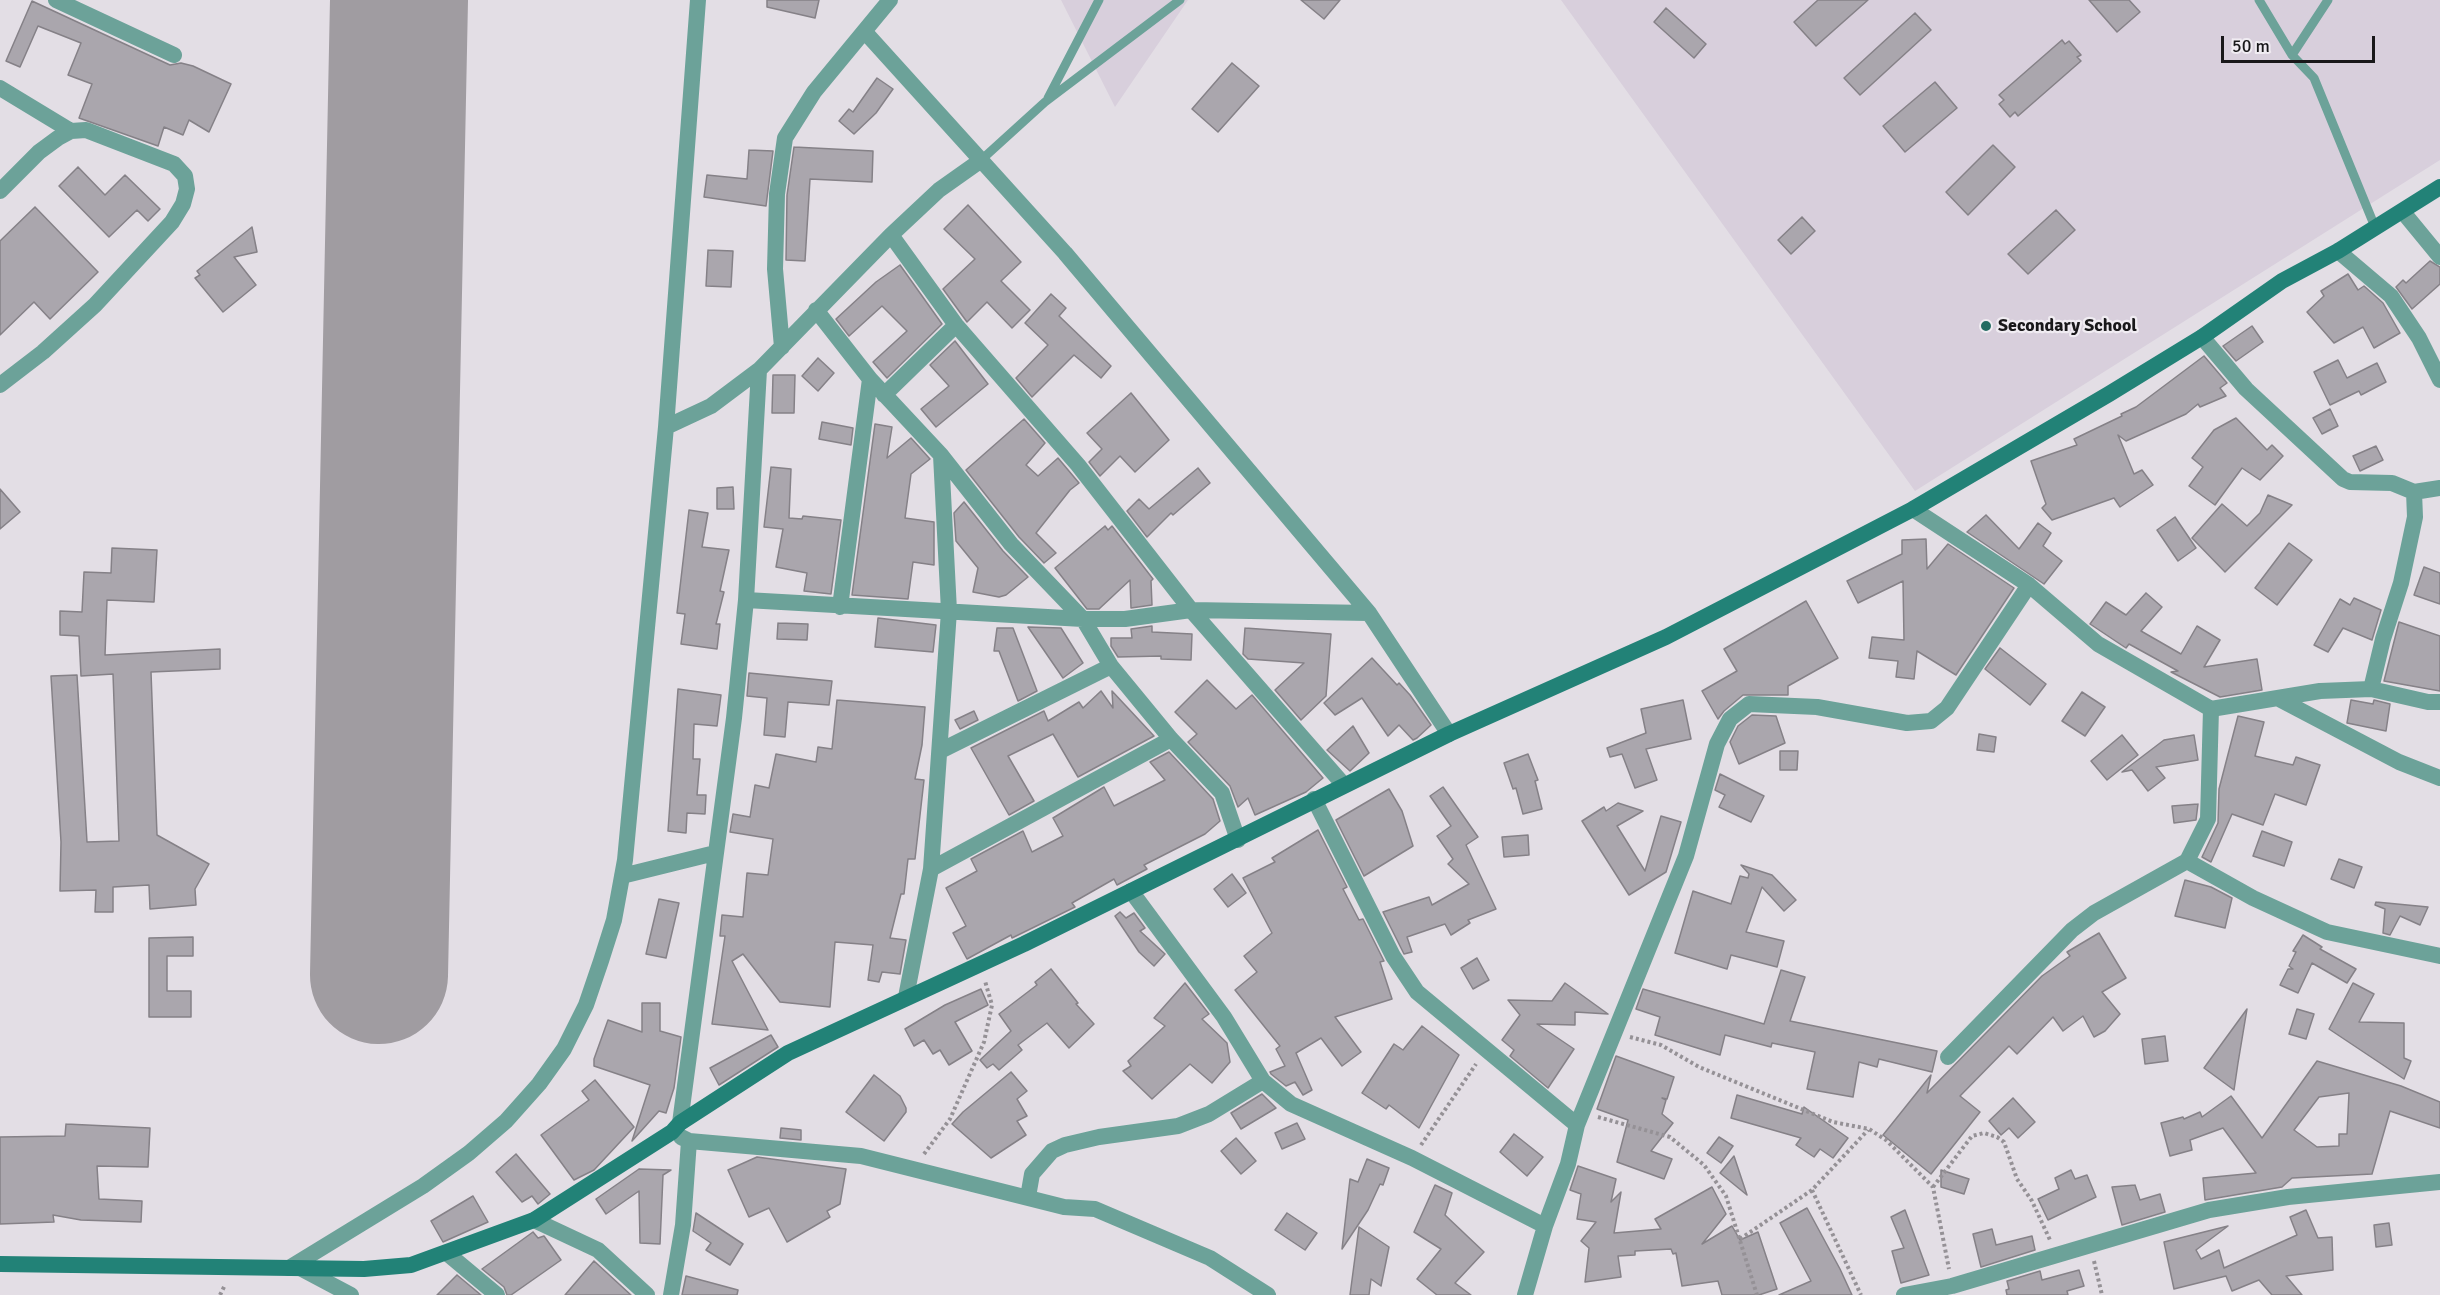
<!DOCTYPE html>
<style>
body{margin:0}
#map{position:relative;width:2440px;height:1295px;overflow:hidden;background:#e3dee5;font-family:Signika,sans-serif}
canvas{display:block}
.scale{position:absolute;left:2221px;top:36px;width:154px;height:27px;box-sizing:border-box;border:3px solid #19181a;border-top:0;padding-left:8px;font-size:18px;line-height:21px;white-space:nowrap;color:#19181a;-webkit-text-stroke:4px #f0ecf2;paint-order:stroke}
</style>
<div id="map">
<canvas width="2440" height="1295"></canvas>
<div class="scale">50 m</div>
</div>
<script>
const ctx = document.querySelector('canvas').getContext('2d');
ctx.lineJoin = 'round';
function fill(path, color) { ctx.fillStyle = color; ctx.fill(path, 'evenodd'); }
const poly = rows => new Path2D(rows.map(r => 'M' + r).join(''));
function strokePath(path, color, width, dash) { ctx.strokeStyle = color; ctx.lineWidth = width; ctx.lineCap = dash ? 'butt' : 'round'; ctx.setLineDash(dash || []); ctx.stroke(path); }
function label(font, color, halo, rows, align = 'center') {
  ctx.font = font + ' Signika,sans-serif'; ctx.lineWidth = 4.5; ctx.setLineDash([]); ctx.textBaseline = 'middle'; ctx.strokeStyle = halo; ctx.fillStyle = color; for (const [text, x, y, turn = 0] of rows) {
    ctx.save(); ctx.translate(x, y); ctx.rotate((+turn || 0) * Math.PI / 180); ctx.textAlign = isNaN(turn) ? turn : align; if (halo) ctx.strokeText(text, 0, 0); ctx.fillText(text, 0, 0); ctx.restore();
  }
}
fill(poly([
 [1061,0,1188,0,1115,107],
 [1561,0,2440,0,2440,160,1915,491]
]), '#d8cfdc');
strokePath(poly([
 [379,975,399,0]
]), '#a09ca1', 138);
const building = poly([
 [767,0,819,0,815,18,767,7,767,0],
 [1301,0,1340,0,1324,19,1301,0],
 [1818,0,1868,0,1816,46,1794,22,1818,0],
 [2089,0,2129,0,2140,12,2117,32,2089,0],
 [32,1,170,65,181,63,193,66,231,84,209,132,189,120,183,135,164,127,158,146,79,118,92,84,68,75,81,43,38,26,20,67,6,61,32,1],
 [1666,8,1706,44,1694,58,1654,22,1666,8],
 [1915,13,1931,30,1860,95,1844,78,1915,13],
 [2062,40,2065,44,2069,41,2081,55,2077,57,2081,61,2018,116,2015,112,2010,117,1999,104,2004,100,1999,95,2062,40],
 [1232,63,1259,86,1218,132,1192,109,1232,63],
 [877,78,893,89,876,113,854,134,839,121,849,109,853,112,877,78],
 [1935,82,1957,108,1905,152,1883,126,1935,82],
 [1993,145,2015,167,1968,215,1946,192,1993,145],
 [794,147,873,151,872,182,810,179,805,261,786,260,787,195,794,147],
 [749,150,773,151,766,206,704,197,707,175,747,179,749,150],
 [78,167,105,195,125,175,160,209,148,221,137,210,109,237,59,186,78,167],
 [968,205,1021,262,1001,281,1030,310,1012,328,987,302,967,322,943,289,975,259,944,229,968,205],
 [35,207,98,272,50,319,34,302,0,335,0,241,35,207],
 [2056,210,2075,230,2028,274,2008,254,2056,210],
 [1802,217,1815,231,1791,254,1778,240,1802,217],
 [252,227,257,252,234,257,256,285,223,312,195,278,200,275,197,271,252,227],
 [708,250,733,251,731,287,706,286,708,250],
 [2430,261,2440,267,2440,284,2412,309,2396,287,2403,280,2406,283,2430,261],
 [900,265,942,324,887,378,873,362,907,331,882,306,849,336,836,319,876,282,900,265],
 [2348,274,2358,290,2364,286,2383,303,2400,333,2374,348,2363,327,2334,343,2307,312,2324,296,2321,291,2348,274],
 [1051,294,1066,308,1059,316,1111,366,1101,378,1074,355,1032,397,1016,378,1048,345,1025,323,1051,294],
 [2252,326,2263,342,2236,361,2223,346,2252,326],
 [955,341,988,384,936,427,921,409,949,386,930,365,955,341],
 [2204,356,2227,383,2220,388,2226,396,2200,407,2198,404,2186,414,2126,441,2118,435,2134,474,2142,470,2153,485,2120,507,2114,498,2052,520,2042,508,2046,504,2031,461,2077,445,2074,439,2122,416,2121,414,2136,407,2204,356],
 [818,358,834,373,818,391,802,376,818,358],
 [2338,360,2347,378,2377,363,2386,382,2361,395,2359,391,2330,405,2314,372,2338,360],
 [773,375,795,375,794,413,772,413,773,375],
 [1131,393,1169,440,1135,472,1120,456,1100,476,1089,462,1102,449,1087,433,1131,393],
 [2330,409,2338,426,2322,434,2313,418,2330,409],
 [2236,418,2267,450,2272,445,2283,456,2260,480,2242,468,2215,505,2189,486,2203,467,2192,458,2214,430,2236,418],
 [1024,419,1045,443,1026,465,1038,476,1058,458,1079,483,1070,490,1036,533,1056,553,1044,563,1019,537,966,470,1024,419],
 [822,422,853,428,851,445,819,439,822,422],
 [875,424,892,427,887,458,911,438,930,459,911,474,905,518,934,522,934,565,913,562,908,599,852,595,875,424],
 [2376,446,2383,460,2360,471,2353,456,2376,446],
 [771,467,791,469,789,518,802,519,803,516,841,520,831,594,804,591,807,573,776,567,783,529,764,527,771,467],
 [1198,468,1210,483,1173,515,1171,513,1147,537,1127,511,1139,499,1149,509,1198,468],
 [733,487,734,509,717,509,717,488,733,487],
 [0,489,20,512,0,529,0,489],
 [2268,495,2292,505,2225,572,2192,538,2222,504,2247,526,2260,513,2268,495],
 [964,502,1003,551,1028,577,1006,595,999,597,973,592,978,568,956,541,954,513,964,502],
 [689,510,708,513,702,547,729,550,720,591,724,592,716,624,720,624,717,649,681,644,685,614,677,613,689,510],
 [1986,515,2019,549,2038,523,2051,533,2043,546,2062,561,2044,584,1967,532,1986,515],
 [2175,517,2196,548,2178,561,2157,530,2175,517],
 [1105,526,1108,530,1112,526,1153,579,1151,581,1152,605,1131,608,1130,580,1099,609,1087,609,1055,568,1105,526],
 [1926,539,1927,569,1948,544,2014,588,1956,675,1917,651,1914,679,1896,677,1898,661,1869,658,1872,637,1904,640,1903,581,1858,603,1847,581,1902,554,1902,540,1926,539],
 [2289,543,2312,560,2277,605,2255,588,2289,543],
 [112,548,157,550,154,602,107,600,105,655,220,649,220,669,151,672,157,835,209,864,195,889,196,905,150,909,149,885,113,887,113,912,95,912,96,890,60,891,61,842,51,676,77,675,87,842,119,841,113,674,81,676,79,636,60,635,60,611,82,612,84,572,111,573,112,548],
 [2424,567,2440,573,2440,604,2414,595,2424,567],
 [2146,593,2162,607,2141,631,2181,654,2197,626,2220,640,2204,667,2257,659,2262,690,2220,697,2171,672,2178,671,2129,644,2126,648,2090,624,2106,602,2126,615,2146,593],
 [2354,598,2381,610,2372,640,2343,628,2328,652,2314,645,2340,599,2350,605,2354,598],
 [1806,601,1838,658,1788,686,1788,695,1743,695,1724,711,1718,719,1702,691,1737,671,1724,649,1806,601],
 [878,618,936,625,933,652,875,647,878,618],
 [2399,622,2440,636,2440,691,2384,681,2399,622],
 [778,623,808,624,807,640,777,639,778,623],
 [1152,626,1152,632,1192,634,1191,660,1161,659,1161,656,1118,657,1111,646,1111,638,1132,638,1131,629,1152,626],
 [1028,627,1061,628,1083,663,1063,678,1028,627],
 [997,628,1013,628,1037,691,1018,701,999,651,994,651,997,628],
 [1245,628,1331,634,1326,696,1301,720,1275,690,1304,663,1248,659,1243,654,1245,628],
 [2000,648,2046,684,2030,705,1985,669,2000,648],
 [1372,658,1397,685,1399,683,1410,695,1431,725,1417,738,1413,740,1399,725,1388,736,1362,698,1335,715,1324,703,1372,658],
 [749,673,832,681,829,705,788,702,785,737,764,735,767,698,747,696,749,673],
 [1207,680,1236,709,1252,695,1323,778,1306,792,1255,815,1248,798,1238,807,1230,786,1188,742,1197,734,1175,712,1207,680],
 [678,689,721,695,717,726,694,724,693,759,700,759,697,795,706,795,705,814,687,813,686,833,668,831,678,689],
 [1101,691,1113,708,1112,691,1154,736,1078,777,1053,734,1008,756,1034,801,1009,815,971,748,1044,711,1048,721,1079,702,1083,708,1101,691],
 [2082,692,2105,707,2085,736,2062,721,2082,692],
 [837,700,925,707,922,745,915,779,924,780,915,859,908,859,904,894,901,894,890,938,906,940,900,974,882,972,879,982,868,980,873,945,835,942,830,1007,780,1002,743,954,732,961,768,1030,712,1024,725,936,720,936,722,915,743,917,747,873,768,875,773,839,730,832,733,814,750,817,755,785,769,788,776,754,816,762,818,747,832,749,837,700],
 [1683,700,1691,739,1646,749,1657,780,1635,788,1622,754,1610,757,1607,748,1646,733,1641,709,1683,700],
 [2351,700,2373,704,2374,700,2390,704,2386,731,2347,723,2351,700],
 [974,711,978,720,960,729,955,720,974,711],
 [1752,715,1776,716,1785,743,1739,764,1730,742,1738,726,1752,715],
 [2238,716,2264,722,2255,756,2293,765,2296,757,2320,765,2306,805,2275,794,2263,825,2232,814,2211,862,2202,857,2218,823,2219,789,2238,716],
 [1353,726,1369,753,1350,771,1327,750,1353,726],
 [1979,734,1996,737,1994,752,1977,750,1979,734],
 [2122,735,2138,755,2107,780,2091,761,2122,735],
 [2194,735,2198,760,2156,767,2165,778,2148,791,2132,770,2122,772,2164,740,2194,735],
 [1780,751,1798,751,1797,770,1780,770,1780,751],
 [1169,752,1213,799,1220,821,1205,834,1144,865,1147,869,1117,885,1114,879,1072,903,1075,907,1012,938,1011,935,967,959,953,933,966,926,946,888,977,871,971,859,1023,831,1032,852,1063,836,1053,818,1104,787,1114,806,1165,780,1150,762,1169,752],
 [1528,754,1538,780,1535,781,1542,809,1523,814,1516,788,1513,789,1504,763,1528,754],
 [1720,774,1764,796,1751,822,1719,807,1725,795,1715,790,1720,774],
 [1443,787,1478,837,1466,845,1496,909,1468,920,1470,923,1451,935,1445,924,1407,937,1412,952,1404,954,1383,912,1429,897,1432,905,1469,884,1448,864,1453,859,1437,836,1451,826,1430,796,1443,787],
 [1389,789,1402,811,1413,846,1364,876,1336,820,1389,789],
 [1618,803,1643,811,1617,826,1645,871,1661,816,1681,822,1666,872,1629,895,1582,821,1604,807,1606,811,1618,803],
 [2198,804,2196,820,2174,823,2172,806,2198,804],
 [1318,830,1347,887,1343,889,1359,920,1363,919,1384,961,1380,962,1392,999,1335,1017,1361,1052,1342,1066,1321,1038,1296,1053,1312,1090,1303,1095,1295,1082,1286,1086,1271,1074,1270,1072,1285,1066,1276,1049,1280,1046,1235,990,1257,972,1244,956,1272,933,1243,878,1275,862,1272,858,1318,830],
 [2262,831,2292,842,2284,866,2253,856,2262,831],
 [1528,835,1529,855,1504,857,1502,837,1528,835],
 [2339,859,2362,867,2354,888,2331,879,2339,859],
 [1741,865,1772,875,1796,900,1784,911,1762,887,1746,932,1784,941,1777,967,1731,955,1727,969,1675,953,1693,891,1731,904,1740,876,1748,878,1749,874,1741,865],
 [1232,874,1246,893,1228,907,1214,889,1232,874],
 [2185,880,2211,887,2232,898,2225,928,2175,916,2185,880],
 [659,899,679,903,666,958,646,954,659,899],
 [2376,902,2397,904,2428,907,2420,925,2400,916,2390,935,2383,933,2385,909,2375,905,2376,902],
 [1120,912,1126,918,1134,913,1145,928,1140,931,1165,954,1154,966,1139,952,1115,916,1120,912],
 [2099,933,2126,978,2102,992,2120,1014,2105,1031,2094,1037,2083,1016,2063,1031,2053,1017,2017,1054,2009,1046,1960,1096,1980,1112,1931,1174,1883,1135,1931,1075,1927,1093,2042,976,2070,956,2067,952,2099,933],
 [2303,935,2322,947,2320,949,2356,969,2347,983,2312,963,2298,993,2280,985,2288,969,2293,969,2289,966,2296,952,2293,951,2303,935],
 [193,937,193,956,167,956,167,991,191,991,191,1017,149,1017,149,938,193,937],
 [1477,958,1489,980,1473,989,1461,968,1477,958],
 [1051,969,1078,1003,1076,1004,1094,1024,1069,1048,1047,1023,1018,1045,1022,1050,999,1070,993,1064,987,1068,980,1060,1011,1031,999,1014,1037,985,1035,982,1051,969],
 [1781,970,1805,977,1790,1021,1937,1051,1932,1072,1879,1059,1877,1067,1859,1062,1853,1097,1807,1089,1815,1052,1772,1043,1771,1047,1725,1035,1720,1055,1655,1035,1660,1017,1636,1009,1643,989,1764,1024,1781,970],
 [1185,983,1209,1014,1202,1019,1227,1043,1230,1062,1212,1083,1190,1064,1152,1099,1123,1071,1131,1066,1128,1061,1165,1026,1154,1018,1185,983],
 [1565,983,1608,1014,1575,1012,1575,1025,1537,1024,1574,1049,1548,1088,1510,1056,1514,1050,1502,1040,1520,1015,1508,1000,1552,1001,1565,983],
 [2353,983,2374,994,2359,1022,2404,1023,2404,1058,2411,1061,2404,1079,2329,1029,2353,983],
 [981,989,988,1005,955,1022,972,1051,949,1065,940,1050,933,1054,924,1040,914,1046,905,1029,945,1005,981,989],
 [642,1003,660,1003,660,1031,681,1037,674,1088,666,1113,659,1111,632,1141,650,1085,594,1066,594,1059,608,1020,642,1032,642,1003],
 [2247,1009,2238,1063,2234,1090,2204,1068,2247,1009],
 [2297,1009,2314,1014,2306,1039,2289,1034,2297,1009],
 [1422,1026,1459,1055,1419,1128,1389,1105,1386,1109,1362,1093,1394,1044,1403,1050,1422,1026],
 [771,1035,778,1047,719,1085,710,1068,771,1035],
 [2165,1036,2168,1061,2145,1064,2142,1039,2165,1036],
 [1616,1056,1674,1077,1667,1099,1662,1098,1666,1100,1662,1114,1673,1123,1651,1151,1672,1159,1664,1179,1617,1162,1628,1120,1597,1109,1616,1056],
 [2317,1061,2401,1086,2440,1102,2440,1128,2390,1111,2372,1174,2292,1178,2282,1187,2205,1200,2203,1178,2256,1173,2223,1128,2190,1140,2192,1150,2170,1156,2161,1123,2183,1117,2184,1119,2200,1112,2202,1117,2231,1096,2262,1138,2317,1061],
 [2349,1093,2347,1134,2339,1134,2339,1146,2317,1147,2294,1130,2319,1097,2349,1093],
 [1011,1072,1027,1091,1017,1099,1027,1116,1017,1121,1026,1135,991,1158,952,1124,963,1112,1011,1072],
 [874,1075,900,1096,906,1108,906,1112,884,1141,846,1112,874,1075],
 [595,1080,634,1127,594,1170,574,1180,541,1135,589,1100,582,1091,595,1080],
 [1262,1094,1276,1108,1241,1129,1231,1113,1262,1094],
 [1737,1095,1802,1114,1804,1107,1848,1138,1833,1158,1820,1149,1814,1157,1796,1145,1801,1138,1731,1118,1737,1095],
 [2013,1098,2035,1122,2018,1138,2009,1128,2001,1135,1989,1121,2013,1098],
 [1297,1123,1305,1139,1282,1149,1275,1133,1297,1123],
 [66,1124,150,1128,148,1167,97,1166,99,1199,142,1201,141,1222,81,1220,53,1215,54,1222,0,1224,0,1137,65,1136,66,1124],
 [781,1128,801,1130,801,1140,780,1138,781,1128],
 [1514,1134,1543,1157,1527,1176,1500,1152,1514,1134],
 [1719,1137,1733,1146,1721,1163,1707,1153,1719,1137],
 [1236,1138,1256,1161,1241,1174,1221,1151,1236,1138],
 [516,1154,550,1194,538,1204,532,1196,522,1202,496,1172,516,1154],
 [1734,1156,1747,1195,1720,1173,1734,1156],
 [757,1157,846,1169,840,1204,827,1211,830,1217,787,1242,769,1208,749,1217,728,1170,757,1157],
 [1367,1159,1389,1168,1383,1185,1380,1184,1368,1210,1342,1249,1350,1179,1358,1182,1367,1159],
 [1578,1166,1616,1179,1611,1202,1621,1192,1614,1233,1661,1229,1655,1219,1712,1187,1726,1214,1702,1244,1732,1226,1740,1240,1758,1232,1777,1289,1759,1295,1722,1295,1718,1281,1682,1286,1676,1253,1673,1254,1671,1249,1635,1251,1635,1255,1618,1256,1621,1277,1585,1282,1589,1248,1581,1241,1596,1222,1577,1219,1581,1194,1570,1190,1578,1166],
 [639,1169,671,1170,663,1175,660,1244,640,1243,639,1191,606,1214,596,1199,639,1169],
 [1941,1170,1969,1179,1964,1194,1941,1187,1941,1170],
 [2071,1170,2075,1179,2087,1175,2096,1197,2048,1220,2038,1199,2059,1189,2055,1178,2071,1170],
 [1435,1185,1452,1193,1445,1215,1484,1252,1455,1283,1471,1295,1437,1295,1417,1279,1441,1249,1414,1232,1435,1185],
 [2135,1185,2140,1200,2160,1194,2165,1212,2122,1225,2112,1187,2135,1185],
 [473,1196,488,1222,443,1242,431,1221,473,1196],
 [1807,1208,1840,1269,1852,1295,1779,1295,1811,1281,1780,1223,1807,1208],
 [1905,1210,1929,1275,1901,1283,1892,1251,1904,1248,1891,1217,1905,1210],
 [2306,1210,2318,1238,2332,1237,2333,1270,2286,1276,2302,1295,2272,1295,2259,1280,2232,1291,2226,1276,2174,1289,2164,1242,2228,1226,2196,1250,2201,1259,2219,1250,2224,1268,2297,1235,2290,1217,2306,1210],
 [696,1213,743,1244,730,1265,706,1250,711,1243,693,1231,696,1213],
 [1287,1213,1317,1233,1305,1250,1275,1230,1287,1213],
 [2389,1223,2392,1245,2376,1247,2374,1225,2389,1223],
 [1359,1227,1389,1247,1381,1286,1371,1279,1369,1295,1350,1295,1359,1227],
 [1992,1229,1996,1245,2032,1236,2035,1250,1981,1267,1973,1234,1992,1229],
 [533,1232,538,1238,544,1236,561,1260,511,1295,507,1295,504,1287,482,1269,533,1232],
 [594,1261,631,1295,565,1295,594,1261],
 [2079,1270,2084,1286,2067,1291,2068,1295,2007,1295,2006,1290,2009,1289,2007,1281,2040,1271,2042,1280,2079,1270],
 [457,1275,481,1295,437,1295,457,1275],
 [686,1276,738,1290,737,1295,682,1295,686,1276]
]);
fill(building, '#aaa6ad');
strokePath(building, '#858187', 1.5);
strokePath(poly([
 [1630,1037,1661,1045,1699,1067,1833,1122,1869,1129,1886,1140,1933,1187,1949,1269],
 [1598,1117,1670,1137,1704,1165,1726,1196,1757,1295],
 [1421,1145,1476,1064],
 [924,1154,950,1119,984,1042,992,1005,985,981],
 [1933,1187,1972,1136,1984,1133,1997,1137,2004,1142,2017,1179,2032,1201,2050,1240],
 [1812,1190,1861,1295],
 [1740,1239,1812,1190,1868,1130],
 [2094,1261,2102,1295],
 [220,1295,225,1285]
]), '#959196', 4, [3, 3]);
strokePath(poly([
 [2259,0,2292,55,2314,78,2375,227],
 [2292,55,2328,0],
 [1048,98,1099,0],
 [980,161,1045,102,1180,0]
]), '#6ca299', 9);
strokePath(poly([
 [56,0,174,55],
 [865,32,1065,253,1369,613,1449,734],
 [0,88,71,131],
 [0,191,39,152,58,138,71,131,86,130,174,164,185,176,187,189,183,204,172,222,95,305,43,352,0,385],
 [2403,212,2440,257],
 [891,235,956,325,1078,465,1191,610,1343,784],
 [2338,251,2391,296,2419,338,2440,380],
 [816,310,870,379,941,455,1011,544,1083,619,1111,666,1171,739,1222,793,1238,840],
 [2202,337,2246,389,2343,479,2350,482,2392,483,2414,492,2440,488],
 [782,347,775,269,777,194,785,138,814,92,890,0],
 [884,395,956,325],
 [666,427,711,406,759,370],
 [1913,509,2029,585,2098,644,2211,709,2320,691,2371,689,2428,702,2440,702],
 [746,600,1083,619,1125,619,1191,610,1369,613],
 [840,607,870,379],
 [2371,689,2383,639,2401,583,2415,517,2414,492],
 [2279,699,2399,762,2440,778],
 [940,751,1111,666],
 [1314,799,1393,956,1417,992,1577,1125],
 [2187,861,2253,898,2327,932,2440,956],
 [931,869,1171,739],
 [622,876,715,853],
 [1131,891,1224,1017,1263,1081,1291,1104,1412,1158,1545,1226],
 [906,997,931,869,949,611,941,455],
 [1948,1057,2072,930,2094,913,2187,861,2208,819,2211,709],
 [680,1123,734,718,746,600,759,370,891,235,939,190,980,161],
 [689,1141,861,1156,1064,1207,1095,1209,1210,1258,1268,1295],
 [1028,1197,1032,1174,1052,1151,1065,1145,1099,1137,1178,1126,1209,1114,1263,1081],
 [534,1220,598,1250,647,1295],
 [448,1254,497,1295],
 [289,1268,423,1186,469,1153,506,1121,539,1084,564,1049,586,1005,601,961,614,920,625,860,666,427,698,0],
 [300,1268,351,1295],
 [671,1295,683,1225,689,1141,681,1137],
 [1525,1295,1545,1226,1568,1164,1577,1125,1686,856,1717,744,1730,719,1749,704,1817,707,1907,723,1931,721,1947,708,2029,585],
 [1904,1295,1952,1286,2209,1210,2288,1197,2440,1182]
]), '#6ca299', 16);
strokePath(poly([
 [0,1264,364,1269,411,1265,534,1220,672,1132,680,1123,788,1053,1024,944,1449,734,1666,637,1913,509,2109,394,2202,337,2282,281,2338,251,2440,187]
]), '#228277', 16);
for (const [x, y, r, color] of [
 [1986,326,6,"#246c63"]
]) { const dot = new Path2D(); dot.arc(x, y, r, 0, 2 * Math.PI); ctx.fillStyle = color; ctx.fill(dot); strokePath(dot, '#f0ecf2', 2); }
label('bold 18px', '#19181a', '#f0ecf2', [
 ["Secondary School",1998,326]
], 'left');
</script>
